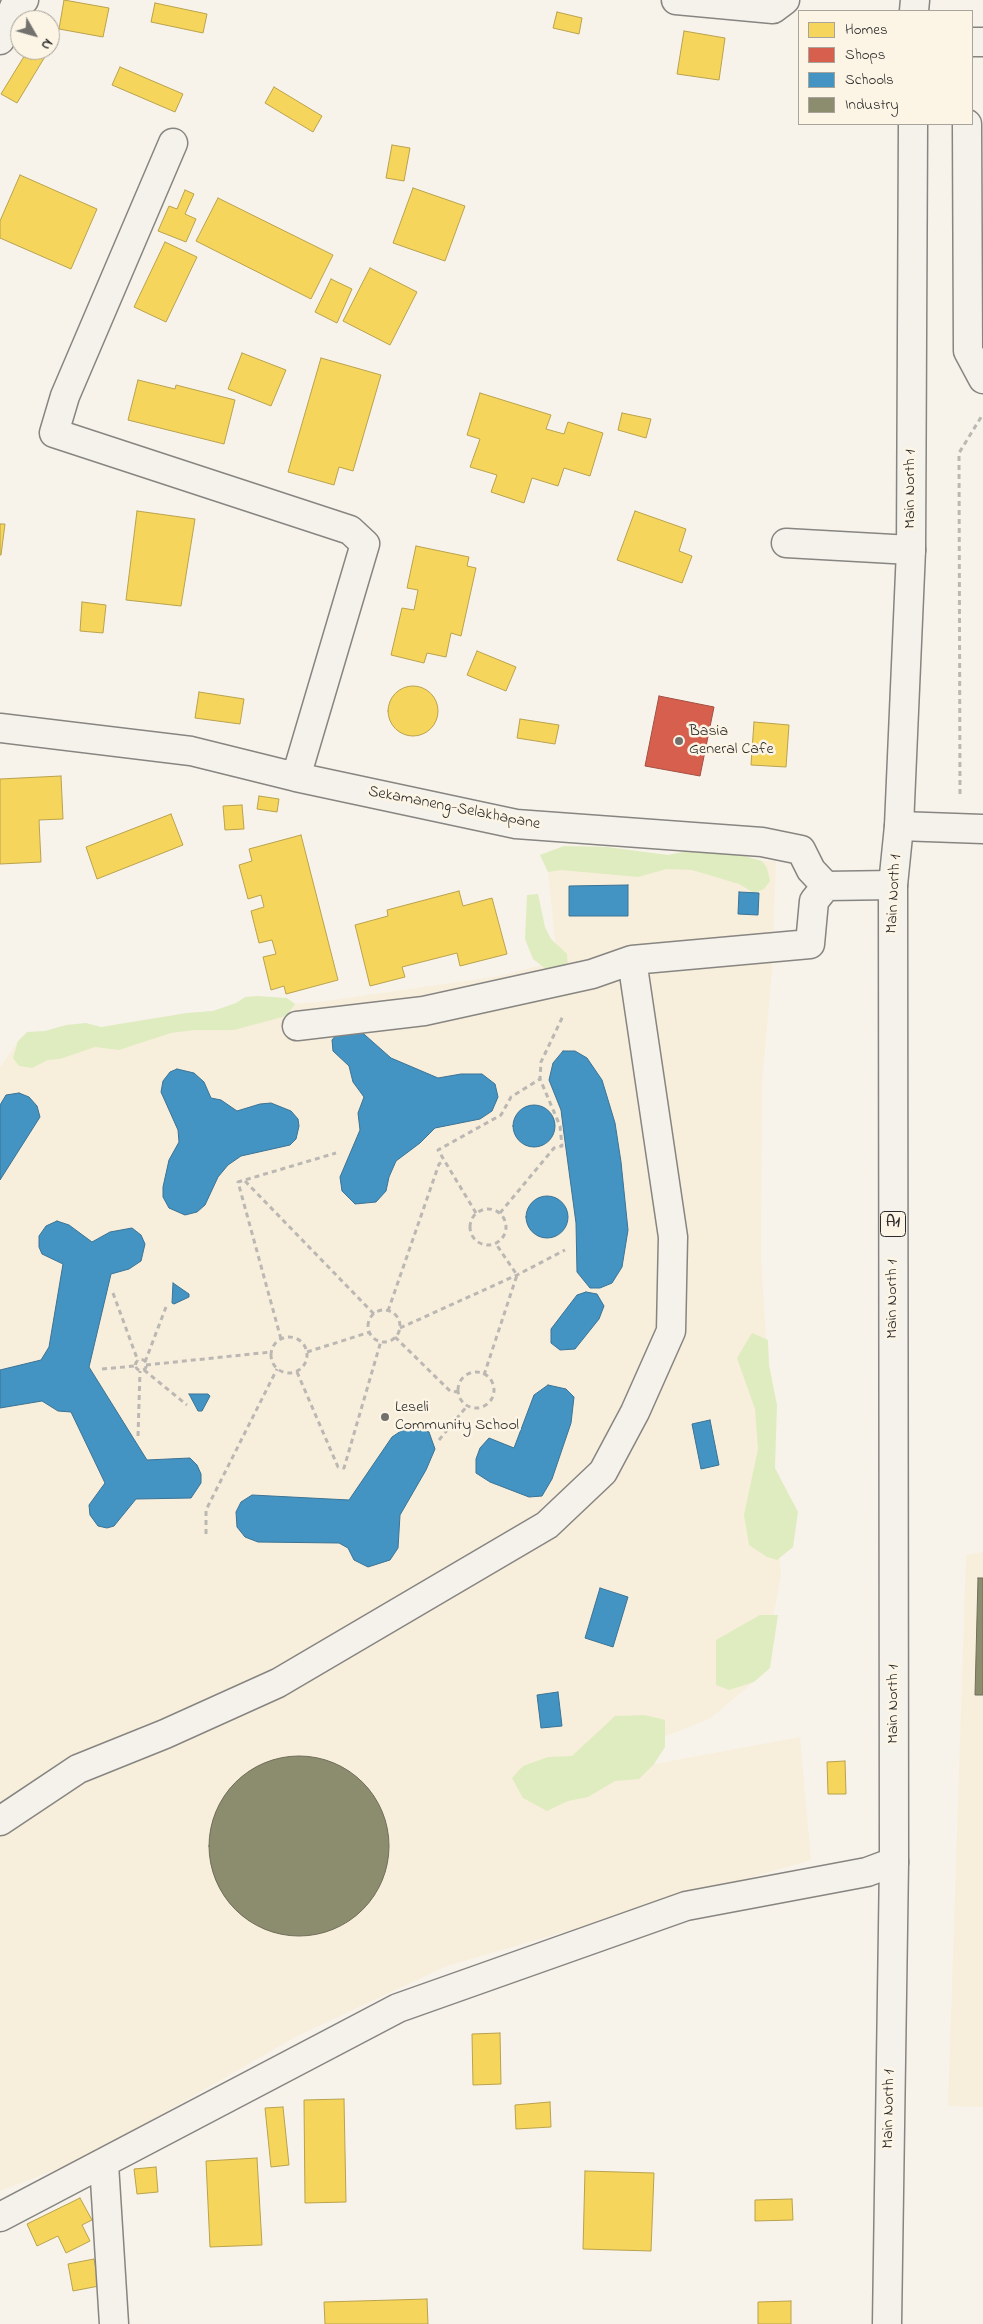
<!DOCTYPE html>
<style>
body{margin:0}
#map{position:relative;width:983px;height:2324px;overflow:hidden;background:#f7f3ea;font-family:"Indie Flower",sans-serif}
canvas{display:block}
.legend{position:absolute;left:798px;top:10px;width:175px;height:115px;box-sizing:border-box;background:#fcf5e5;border:1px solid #a8a49b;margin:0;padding:6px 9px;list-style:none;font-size:15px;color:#2b2b2b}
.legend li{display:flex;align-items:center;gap:10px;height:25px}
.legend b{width:25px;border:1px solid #a8a49b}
.north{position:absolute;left:10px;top:10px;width:50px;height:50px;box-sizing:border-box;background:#fcf5e5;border:1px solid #a8a49b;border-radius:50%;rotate:128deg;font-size:14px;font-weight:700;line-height:20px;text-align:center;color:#2b2b2b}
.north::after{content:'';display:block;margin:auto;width:18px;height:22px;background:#72716e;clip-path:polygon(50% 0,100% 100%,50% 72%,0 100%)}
</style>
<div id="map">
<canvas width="983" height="2324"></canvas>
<ul class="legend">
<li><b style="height:14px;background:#f6d55c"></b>Homes</li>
<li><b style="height:14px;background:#d6604d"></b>Shops</li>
<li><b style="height:14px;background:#4393c3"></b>Schools</li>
<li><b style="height:14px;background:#8c8c6e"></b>Industry</li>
</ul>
<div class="north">N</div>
</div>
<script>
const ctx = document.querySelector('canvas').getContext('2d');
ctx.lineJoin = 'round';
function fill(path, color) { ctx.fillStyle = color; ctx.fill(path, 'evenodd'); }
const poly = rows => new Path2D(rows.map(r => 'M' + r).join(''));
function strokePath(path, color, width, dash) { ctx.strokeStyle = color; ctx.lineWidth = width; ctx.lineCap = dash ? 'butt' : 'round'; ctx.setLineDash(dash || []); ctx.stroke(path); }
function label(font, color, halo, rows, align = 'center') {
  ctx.font = font + ' "Indie Flower",sans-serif'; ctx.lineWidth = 5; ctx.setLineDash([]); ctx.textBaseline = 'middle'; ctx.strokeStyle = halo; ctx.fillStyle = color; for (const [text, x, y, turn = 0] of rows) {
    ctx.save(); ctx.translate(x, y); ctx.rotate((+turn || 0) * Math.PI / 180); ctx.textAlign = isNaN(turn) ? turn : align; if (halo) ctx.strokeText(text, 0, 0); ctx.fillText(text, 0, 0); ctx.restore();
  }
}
fill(poly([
 [547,861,776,861,772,971,762,1083,761,1258,781,1576,767,1648,770,1668,711,1718,547,1784,800,1737,811,1860,447,1966,297,2036,86,2158,0,2191,0,1068,18,1041,187,1013,319,1002,500,976,557,961],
 [983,1552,983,2107,948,2106,966,1555]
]), '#f8eedc');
fill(poly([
 [564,846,607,847,668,855,693,850,709,852,727,851,762,861,767,868,770,881,764,889,754,893,739,884,692,870,667,869,638,877,561,870,548,872,540,855],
 [538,894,545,927,551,939,567,954,568,970,554,975,533,959,525,939,527,895],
 [258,996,287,998,295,1004,286,1016,234,1030,194,1030,171,1033,119,1050,95,1047,60,1059,48,1060,32,1068,19,1066,13,1058,18,1041,27,1032,45,1031,66,1025,86,1023,101,1027,187,1013,213,1011,236,1003,245,997],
 [752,1333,768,1340,769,1365,777,1405,775,1468,798,1512,793,1547,777,1560,767,1557,749,1545,744,1515,758,1449,755,1409,737,1358],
 [760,1615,778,1615,770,1668,754,1682,729,1690,716,1685,716,1640],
 [645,1715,665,1720,665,1747,654,1764,639,1779,615,1781,588,1797,568,1801,547,1811,523,1798,512,1778,523,1766,548,1757,572,1756,615,1716]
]), '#dfecbf');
const homes = poly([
 [64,0,109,8,103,37,59,29,64,0],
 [155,3,207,14,203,33,151,22,155,3],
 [557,12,582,18,579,34,553,28,557,12],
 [684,31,725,38,719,80,677,74,684,31],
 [28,50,49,50,17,103,1,94,28,50],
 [120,67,183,94,175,112,112,85,120,67],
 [274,87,322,116,313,132,265,103,274,87],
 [392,145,410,148,404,181,386,178,392,145],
 [20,175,97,209,71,269,0,238,0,221,20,175],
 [413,188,465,206,445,261,393,243,413,188],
 [185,190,194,194,185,214,196,219,186,242,158,231,169,206,177,209,185,190],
 [218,198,333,255,311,299,196,241,218,198],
 [165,242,197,257,166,322,134,307,165,242],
 [370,268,417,292,390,345,343,321,370,268],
 [331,279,352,289,337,323,315,312,331,279],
 [242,353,286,370,271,406,228,389,242,353],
 [321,358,381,375,353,471,339,467,334,485,288,472,321,358],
 [138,380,175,389,176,385,235,400,224,444,128,420,138,380],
 [480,393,551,415,546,429,564,434,568,422,603,433,590,476,564,468,558,486,532,478,524,503,491,492,497,475,470,467,480,439,467,435,480,393],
 [622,413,651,419,646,438,618,430,622,413],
 [137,511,195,519,181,606,126,600,137,511],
 [635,511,686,529,679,551,692,556,682,583,617,560,635,511],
 [0,524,5,524,1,555,0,555,0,524],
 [416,546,469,557,467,566,476,568,461,636,451,633,446,657,427,653,424,663,391,655,402,608,414,610,418,590,407,588,416,546],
 [82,602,106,605,103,633,80,631,82,602],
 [477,651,516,667,506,691,467,675,477,651],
 '388 711a25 25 0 1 1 50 0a25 25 0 1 1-50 0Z',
 [199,692,244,699,240,724,195,718,199,692],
 [520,719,559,725,555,744,517,738,520,719],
 [754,722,789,725,786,767,751,765,754,722],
 [61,776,63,819,39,820,41,862,0,864,0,779,61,776],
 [259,796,279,799,277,812,257,809,259,796],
 [242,805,244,829,225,830,223,806,242,805],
 [171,814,183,845,97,879,86,847,171,814],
 [301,835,338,980,286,994,284,986,271,990,263,957,276,954,272,940,259,943,251,911,264,907,261,895,248,899,239,865,252,861,249,849,301,835],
 [459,891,463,906,492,898,507,954,460,966,457,953,402,967,405,977,370,986,355,925,388,916,387,910,459,891],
 [845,1761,846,1794,828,1794,827,1762,845,1761],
 [500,2033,501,2084,473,2085,472,2034,500,2033],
 [344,2099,346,2202,305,2203,304,2100,344,2099],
 [550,2102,551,2127,516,2129,515,2105,550,2102],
 [283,2107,289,2165,271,2167,265,2108,283,2107],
 [257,2158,262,2245,210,2247,206,2161,257,2158],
 [156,2167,158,2192,137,2194,134,2169,156,2167],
 [585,2171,654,2173,651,2251,583,2249,585,2171],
 [80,2198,92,2220,82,2225,90,2241,66,2253,58,2236,37,2246,27,2224,80,2198],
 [792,2199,793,2220,755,2221,755,2200,792,2199],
 [94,2259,99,2286,73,2291,68,2264,94,2259],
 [427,2299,428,2324,325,2324,324,2302,427,2299],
 [791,2301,791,2324,758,2324,758,2302,791,2301]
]);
fill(homes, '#f6d55c');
strokePath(homes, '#b9a24d', 1);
const shops = poly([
 [659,696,714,707,700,776,645,766,659,696]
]);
fill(shops, '#d6604d');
strokePath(shops, '#a35043', 1);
const schools = poly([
 [628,885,628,916,569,916,569,886,628,885],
 [739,892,759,893,758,915,738,914,739,892],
 [342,1028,357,1028,391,1058,438,1078,461,1074,482,1074,495,1084,498,1097,492,1111,480,1119,435,1128,420,1143,396,1161,389,1177,386,1191,376,1202,355,1204,342,1191,340,1177,360,1130,358,1113,364,1097,353,1082,349,1066,333,1051,332,1040,342,1028],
 [563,1051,575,1051,587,1058,602,1080,615,1123,621,1162,628,1230,622,1267,612,1283,600,1288,590,1288,577,1272,576,1223,564,1134,561,1110,549,1080,553,1063,563,1051],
 [177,1069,194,1073,204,1082,211,1098,221,1100,237,1111,260,1104,271,1103,291,1111,298,1119,299,1126,296,1139,290,1145,241,1156,228,1165,218,1177,205,1205,197,1212,185,1215,169,1208,163,1197,163,1187,169,1160,179,1142,178,1130,161,1092,163,1081,170,1072,177,1069],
 [19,1093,29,1097,37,1106,40,1117,0,1180,0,1105,6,1095,19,1093],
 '513 1126a21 21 0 1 1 42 0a21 21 0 1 1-42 0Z',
 '526 1217a21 21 0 1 1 42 0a21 21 0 1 1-42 0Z',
 [57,1221,69,1225,92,1242,110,1232,132,1228,141,1235,145,1244,141,1261,129,1269,111,1274,89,1367,147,1460,190,1458,197,1465,201,1474,201,1483,191,1498,136,1499,114,1526,107,1528,98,1526,90,1515,89,1505,105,1483,71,1412,58,1411,42,1401,0,1408,0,1370,41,1360,49,1347,63,1264,42,1254,39,1247,39,1236,46,1226,57,1221],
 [173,1283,189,1294,189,1297,174,1304,172,1303,173,1283],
 [586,1292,597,1294,604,1306,599,1319,575,1349,560,1350,551,1343,551,1329,577,1295,586,1292],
 [548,1385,566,1389,574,1397,571,1423,552,1479,542,1496,529,1497,490,1482,476,1473,476,1459,480,1448,489,1438,514,1448,534,1395,548,1385],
 [189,1394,208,1394,210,1396,202,1411,198,1411,189,1394],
 [710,1420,719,1465,701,1469,692,1424,710,1420],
 [410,1425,429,1432,435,1449,426,1470,400,1515,398,1548,390,1560,368,1567,354,1560,348,1548,339,1543,258,1542,245,1537,237,1527,236,1512,241,1502,252,1495,349,1500,392,1437,410,1425],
 [600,1588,628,1597,613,1647,585,1638,600,1588],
 [558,1692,562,1726,541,1728,537,1695,558,1692]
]);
fill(schools, '#4393c3');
strokePath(schools, '#3c7495', 1);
const industry = poly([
 [978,1578,983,1578,983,1695,975,1695,978,1578],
 '209 1846a90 90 0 1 1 180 0a90 90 0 1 1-180 0Z'
]);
fill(industry, '#8c8c6e');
strokePath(industry, '#6f6f5a', 1);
const minor = poly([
 [676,0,773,9,785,0],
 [0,40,15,5,24,0],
 [972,42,983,42],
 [967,124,968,351,983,379],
 [173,143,65,396,54,433,350,530,365,544,296,777],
 [786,543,911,550],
 [0,728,191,751,296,777,516,824,762,842,801,850,811,870,826,886,893,885],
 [899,826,983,829],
 [297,1026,424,1011,592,974,632,960],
 [0,1821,78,1769,165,1734,278,1683,547,1525,603,1472,635,1412,671,1331,673,1237,632,960,810,944,814,901,826,886],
 [104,2164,114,2324],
 [0,2217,398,2008,686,1906,867,1872,894,1862]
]);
const major = poly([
 [914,11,915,0],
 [887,2324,894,1862,893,885,899,826,911,550,913,124]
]);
strokePath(minor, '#878581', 31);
strokePath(major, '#878581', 31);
strokePath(poly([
 [960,794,959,453,983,414],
 [245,1181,374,1314],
 '470 1227a18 18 0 1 1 36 0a18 18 0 1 1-36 0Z',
 [476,1213,438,1150,501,1115,511,1097,540,1079],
 [500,1213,554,1148,562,1146,560,1126,540,1079,541,1062,563,1016],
 [113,1293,138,1361],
 '368 1326a16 16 0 1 1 32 0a16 16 0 1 1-32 0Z',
 [388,1311,439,1164,444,1161],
 [400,1328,517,1275,565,1250],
 '271 1355a18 18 0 1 1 36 0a18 18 0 1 1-36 0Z',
 [395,1337,450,1391,458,1392],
 [281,1339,238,1182,336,1153],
 [307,1352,370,1332],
 '135.5 1365a5.5 5.5 0 1 1 11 0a5.5 5.5 0 1 1-11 0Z',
 [145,1362,166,1307],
 [146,1365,271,1352],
 [102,1369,135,1366],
 [144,1370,187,1405],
 '458 1390a18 18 0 1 1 36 0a18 18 0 1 1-36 0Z',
 [297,1372,338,1467,344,1468,381,1341],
 [484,1375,517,1275,496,1244],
 [138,1436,140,1371],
 [439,1440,467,1406],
 [206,1534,206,1510,277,1369]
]), '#bbb8b4', 3, [5, 4]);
strokePath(minor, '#f5f2ec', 28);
strokePath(major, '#f5f2ec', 28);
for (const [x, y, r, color] of [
 [679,741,5,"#72716e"],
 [385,1417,5,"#72716e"]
]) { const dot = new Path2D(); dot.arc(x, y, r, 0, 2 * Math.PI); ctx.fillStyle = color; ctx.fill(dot); strokePath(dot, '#fcf5e5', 2); }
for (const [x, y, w] of [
 [893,1224,25]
]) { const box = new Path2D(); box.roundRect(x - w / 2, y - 12.5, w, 25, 4); ctx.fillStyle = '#fcf5e5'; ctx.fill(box); strokePath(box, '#2b2b2b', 1); }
label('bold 15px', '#2b2b2b', null, [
 ["A1",893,1224]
]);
label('16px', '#2b2b2b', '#fcf5e5', [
 ["Main North 1",911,489,-90],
 ["Sekamaneng-Selakhapane",454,809,11],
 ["Main North 1",895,894,-87],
 ["Main North 1",893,1299,-90],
 ["Main North 1",894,1704,-90],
 ["Main North 1",890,2109,-89]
]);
label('16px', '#2b2b2b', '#fcf5e5', [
 ["Basia",689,732],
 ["General Cafe",689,750],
 ["Leseli",395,1408],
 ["Community School",395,1426]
], 'left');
</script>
